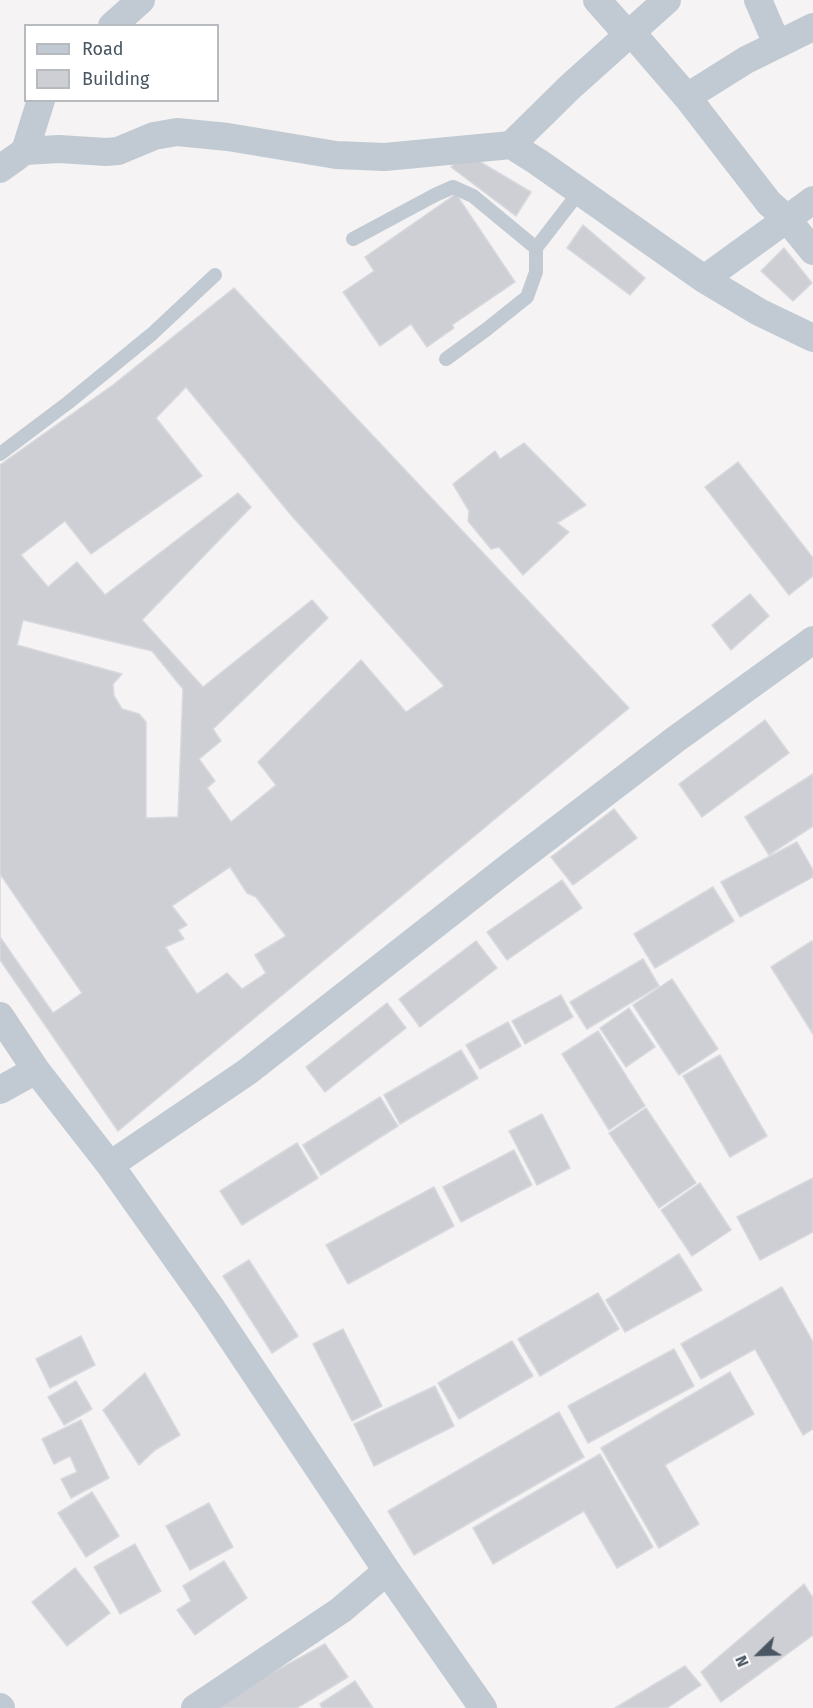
<!DOCTYPE html>
<style>
body{margin:0}
#map{position:relative;width:813px;height:1708px;overflow:hidden;background:#f5f3f3;font-family:"Fira Sans",sans-serif}
canvas{display:block}
.legend{position:absolute;left:24px;top:24px;width:195px;height:78px;box-sizing:border-box;background:#fff;border:2px solid #b7bbc0;margin:0;padding:8px 10px;list-style:none;font-size:18px;color:#4a5661}
.legend li{display:flex;align-items:center;gap:12px;height:30px}
.legend b{width:30px;border:2px solid #b7bbc0}
.north{position:absolute;left:729px;top:1624px;width:60px;height:60px;-webkit-text-stroke:4px #fff;paint-order:stroke;rotate:247deg;font-size:16px;font-weight:700;line-height:24px;text-align:center;color:#4a5661}
.north::after{content:'';display:block;margin:auto;width:21px;height:27px;background:#4a5661;clip-path:polygon(50% 0,100% 100%,50% 72%,0 100%)}
</style>
<div id="map">
<canvas width="813" height="1708"></canvas>
<ul class="legend">
<li><b style="height:8px;background:#c1cad2"></b>Road</li>
<li><b style="height:16px;background:#cdcfd5"></b>Building</li>
</ul>
<div class="north">N</div>
</div>
<script>
const ctx = document.querySelector('canvas').getContext('2d');
ctx.lineJoin = 'round';
function fill(path, color) { ctx.fillStyle = color; ctx.fill(path, 'evenodd'); }
const poly = rows => new Path2D(rows.map(r => 'M' + r).join(''));
function strokePath(path, color, width, dash) { ctx.strokeStyle = color; ctx.lineWidth = width; ctx.lineCap = dash ? 'butt' : 'round'; ctx.setLineDash(dash || []); ctx.stroke(path); }
const building = poly([
 [465,153,531,192,516,216,451,167,465,153],
 [456,194,515,282,452,325,454,328,427,347,411,324,380,346,343,292,374,271,365,257,456,194],
 [583,225,645,278,630,295,567,248,583,225],
 [784,248,812,283,793,301,761,271,784,248],
 [234,288,629,708,118,1131,0,960,0,465,113,385,234,288],
 [186,387,291,515,444,686,406,712,361,660,258,762,276,785,231,822,207,788,215,781,199,759,221,741,213,729,328,618,312,600,203,687,142,620,251,507,238,493,105,595,77,562,48,587,21,555,65,521,91,554,202,476,156,418,186,387],
 [524,443,586,505,557,523,569,532,523,575,499,547,491,549,468,521,469,511,453,484,495,451,500,459,524,443],
 [738,462,813,558,813,576,789,595,705,487,738,462],
 [750,594,769,616,731,650,712,625,750,594],
 [23,620,152,651,183,689,178,817,146,818,146,722,139,714,122,709,114,696,113,684,122,674,17,645,23,620],
 [765,720,789,753,702,817,679,784,765,720],
 [813,774,813,826,769,855,745,817,813,774],
 [614,809,637,838,573,885,551,857,614,809],
 [797,842,813,870,813,877,740,917,721,882,797,842],
 [230,867,247,893,256,897,286,936,255,955,266,973,242,989,227,973,197,994,165,947,184,939,178,930,187,925,172,906,230,867],
 [0,874,82,993,53,1013,0,937,0,874],
 [562,880,582,908,507,960,487,932,562,880],
 [713,887,734,921,655,968,634,934,713,887],
 [476,941,497,968,420,1027,399,999,476,941],
 [812,941,813,942,813,1034,771,967,812,941],
 [643,959,659,986,587,1029,570,1002,643,959],
 [672,979,718,1049,679,1075,633,1005,672,979],
 [561,995,573,1017,525,1044,512,1021,561,995],
 [387,1003,406,1028,325,1092,306,1067,387,1003],
 [629,1008,655,1047,626,1067,600,1028,629,1008],
 [508,1022,521,1046,480,1069,466,1045,508,1022],
 [598,1031,645,1106,609,1130,562,1054,598,1031],
 [461,1050,478,1078,400,1124,384,1095,461,1050],
 [720,1055,767,1136,730,1157,683,1076,720,1055],
 [380,1097,398,1126,321,1175,303,1145,380,1097],
 [646,1108,696,1183,659,1208,609,1133,646,1108],
 [542,1114,570,1168,537,1185,509,1131,542,1114],
 [297,1143,318,1178,242,1225,220,1191,297,1143],
 [514,1150,532,1185,461,1222,443,1187,514,1150],
 [813,1178,813,1232,760,1260,737,1217,813,1178],
 [700,1183,731,1230,692,1256,661,1210,700,1183],
 [434,1187,454,1226,348,1284,326,1245,434,1187],
 [679,1254,702,1290,625,1332,606,1300,679,1254],
 [249,1260,298,1336,272,1353,223,1276,249,1260],
 [782,1287,813,1342,813,1429,803,1435,755,1349,701,1379,681,1344,782,1287],
 [598,1293,619,1329,540,1376,518,1339,598,1293],
 [343,1329,382,1406,352,1421,313,1344,343,1329],
 [81,1336,95,1365,50,1388,36,1359,81,1336],
 [512,1341,533,1376,459,1419,438,1383,512,1341],
 [674,1349,694,1386,588,1443,568,1406,674,1349],
 [730,1372,754,1414,665,1465,699,1524,659,1548,601,1448,730,1372],
 [145,1373,180,1435,155,1450,139,1465,103,1410,145,1373],
 [76,1381,92,1409,64,1425,48,1397,76,1381],
 [435,1386,454,1426,374,1466,354,1424,435,1386],
 [559,1412,584,1457,414,1555,388,1511,559,1412],
 [81,1420,109,1478,71,1498,61,1479,77,1472,70,1456,54,1464,42,1439,81,1420],
 [600,1454,653,1547,617,1568,584,1511,493,1564,473,1528,600,1454],
 [92,1492,119,1536,86,1557,58,1513,92,1492],
 [209,1503,233,1547,190,1570,166,1526,209,1503],
 [135,1544,161,1591,120,1614,94,1567,135,1544],
 [224,1561,247,1598,195,1635,177,1610,191,1601,183,1586,224,1561],
 [75,1568,110,1613,67,1646,32,1602,75,1568],
 [804,1584,813,1598,813,1635,721,1702,701,1672,804,1584],
 [325,1644,348,1677,297,1708,218,1708,215,1704,325,1644],
 [685,1666,701,1685,667,1708,615,1708,685,1666],
 [355,1681,373,1708,322,1708,320,1704,355,1681]
]);
fill(building, '#cdcfd5');
strokePath(building, '#d7d9de', 1.5);
strokePath(poly([
 [353,239,435,195,453,187,473,196,536,248],
 [446,359,487,329,527,297,536,272,536,248,580,191],
 [0,454,69,402,152,334,215,275]
]), '#c1cad2', 14);
strokePath(poly([
 [597,0,628,35],
 [758,0,777,44],
 [112,26,141,0],
 [631,32,687,97,769,203,786,218,813,251],
 [687,97,746,60,813,27],
 [511,145,570,87,667,0],
 [25,151,41,100],
 [0,169,25,151,59,149,106,152,118,151,154,136,177,132,228,137,336,155,385,157,511,145,538,162,704,279,759,312,813,338],
 [704,279,813,200],
 [0,1016,36,1070,110,1165,210,1306,387,1571,483,1708],
 [0,1090,36,1070],
 [110,1165,247,1072,510,866,676,739,813,640],
 [0,1707,1,1708],
 [195,1708,341,1610,387,1571]
]), '#c1cad2', 28);
</script>
